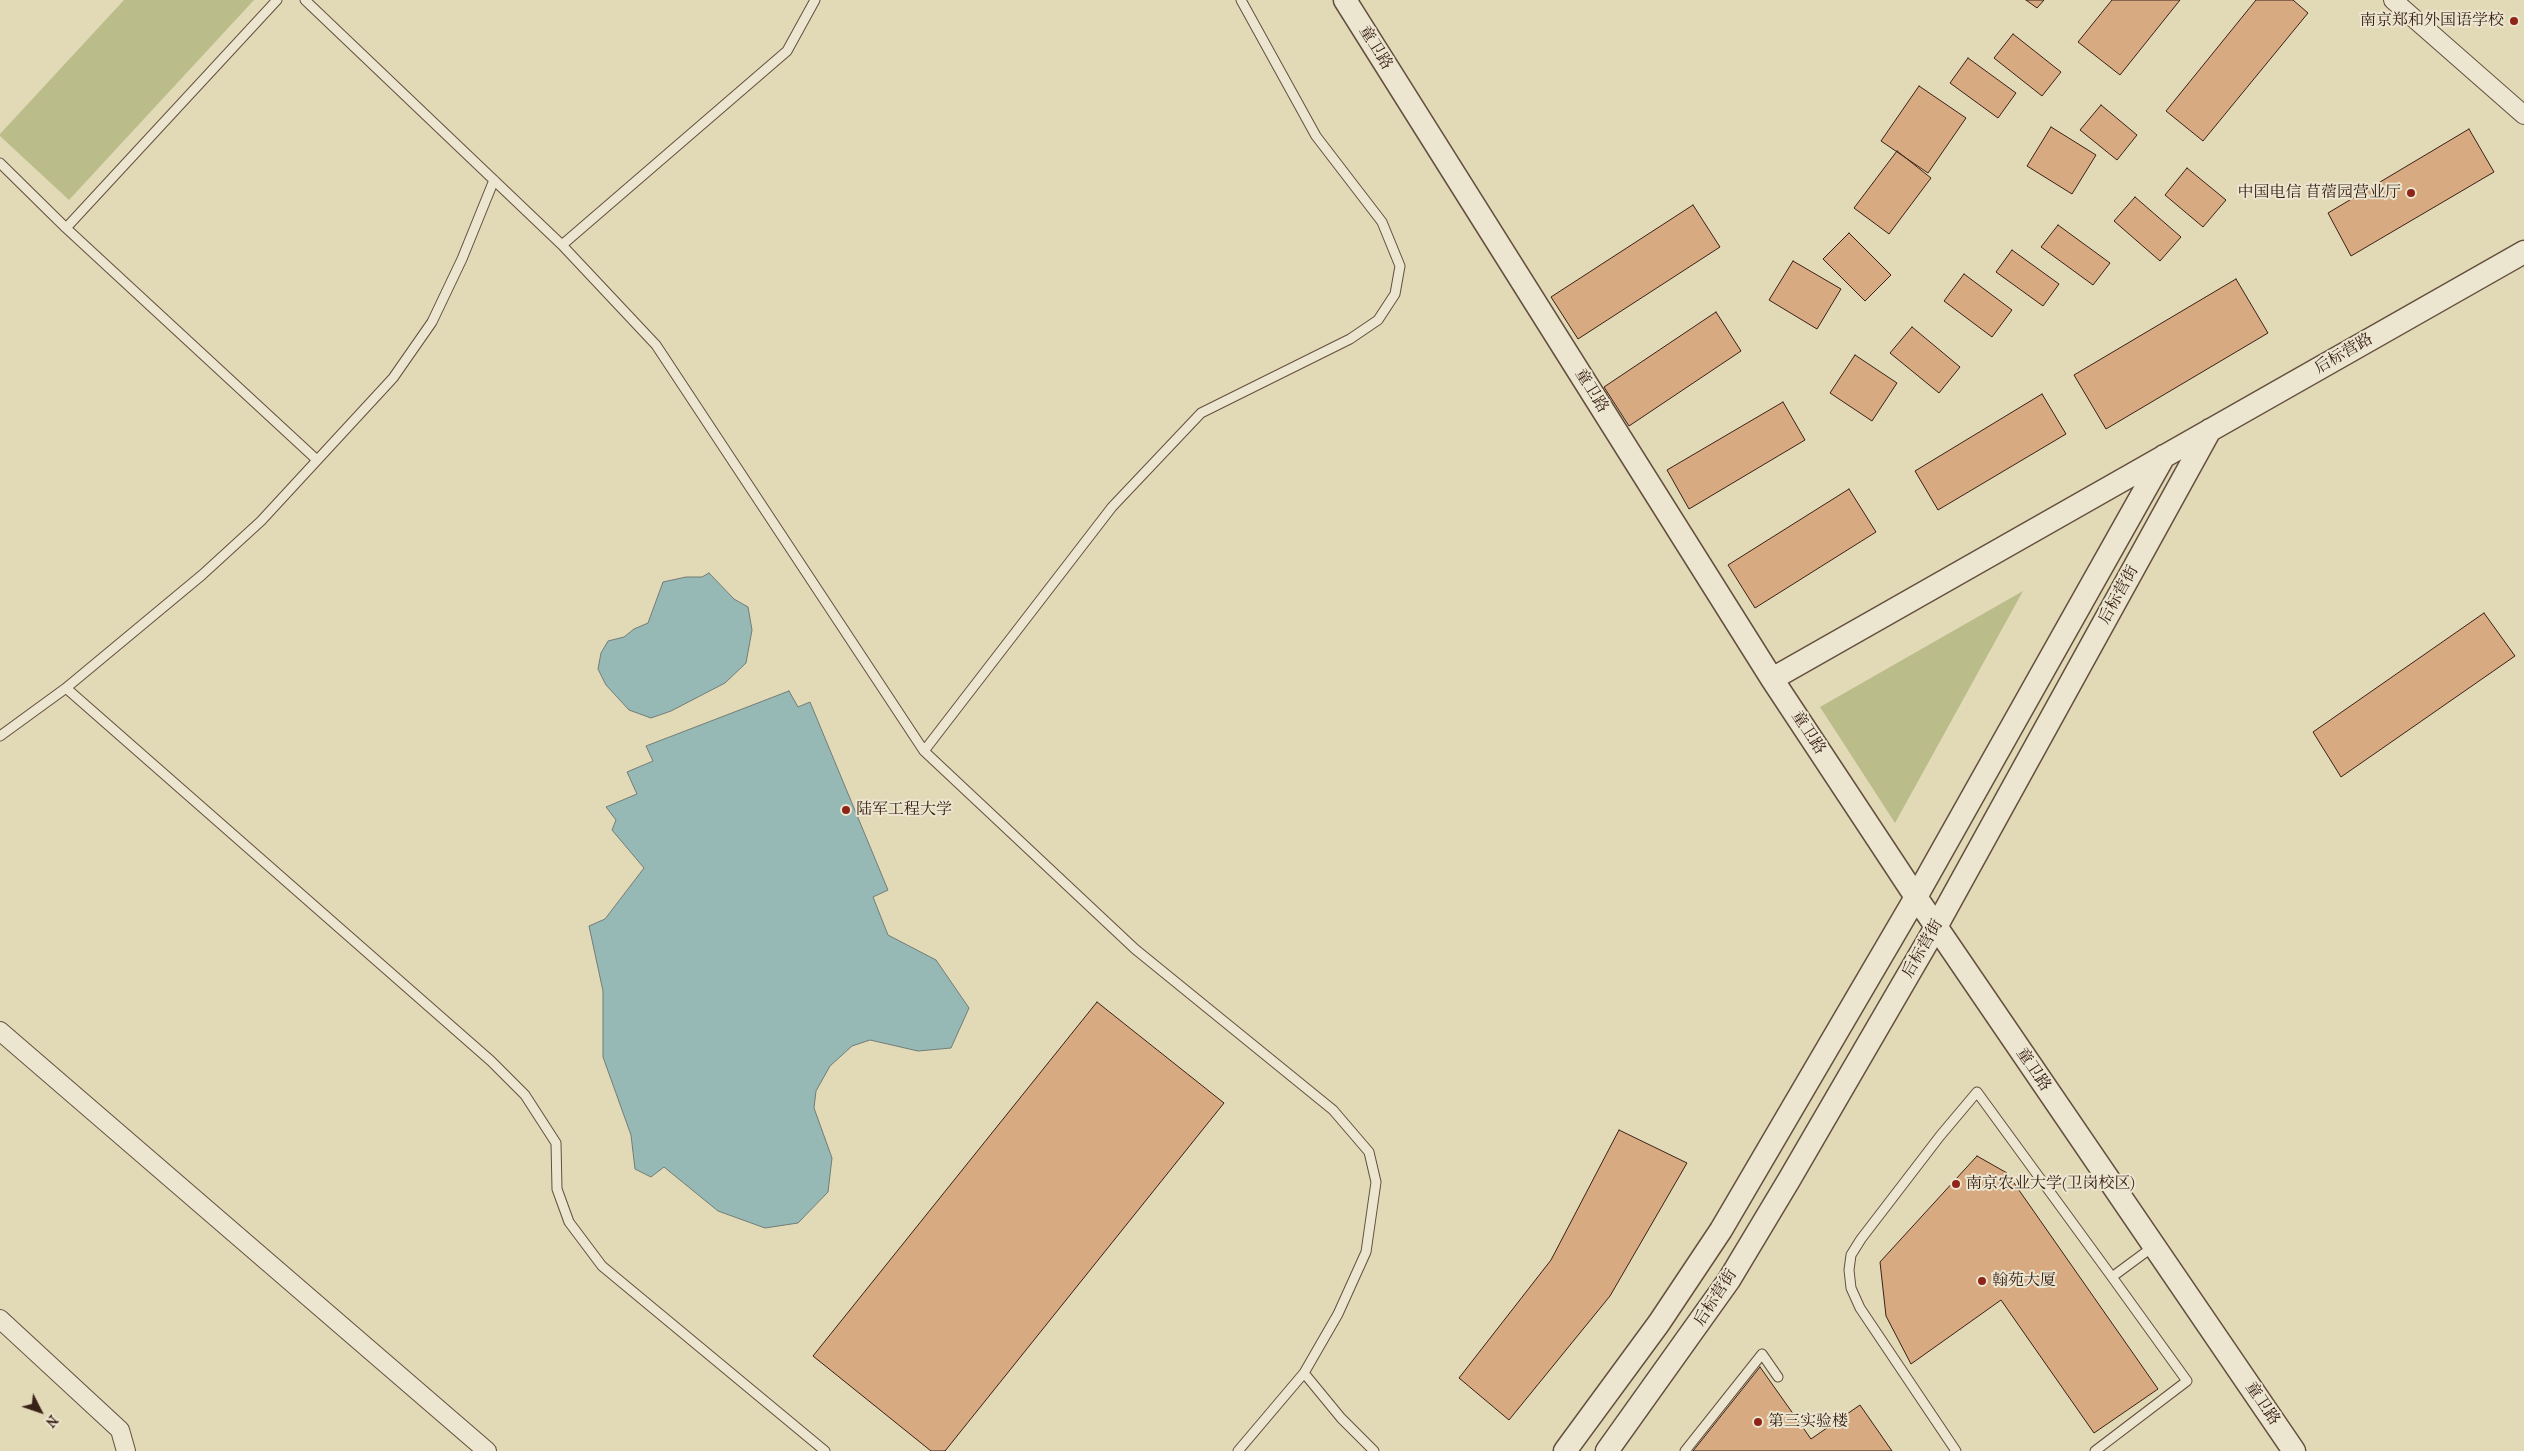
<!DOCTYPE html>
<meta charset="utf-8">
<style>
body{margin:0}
#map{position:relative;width:2524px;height:1451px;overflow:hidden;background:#e2d9b7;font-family:"IM FELL French Canon",serif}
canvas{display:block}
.north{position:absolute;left:15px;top:1386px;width:50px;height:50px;-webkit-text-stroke:4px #ece6d0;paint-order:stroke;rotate:131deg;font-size:14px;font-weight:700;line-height:20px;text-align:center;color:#3a2116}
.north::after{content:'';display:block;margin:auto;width:18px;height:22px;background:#3a2116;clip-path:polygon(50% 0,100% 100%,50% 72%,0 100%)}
</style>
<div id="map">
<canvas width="2524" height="1451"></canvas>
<div class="north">N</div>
</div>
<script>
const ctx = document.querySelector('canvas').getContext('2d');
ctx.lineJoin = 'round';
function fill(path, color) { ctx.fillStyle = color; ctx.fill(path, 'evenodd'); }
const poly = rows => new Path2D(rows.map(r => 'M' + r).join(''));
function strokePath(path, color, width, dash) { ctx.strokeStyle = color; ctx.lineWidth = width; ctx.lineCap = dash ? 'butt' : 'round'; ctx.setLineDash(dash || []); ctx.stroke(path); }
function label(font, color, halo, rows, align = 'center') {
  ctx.font = font + ' "IM FELL French Canon","Noto Serif SC",serif'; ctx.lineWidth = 4; ctx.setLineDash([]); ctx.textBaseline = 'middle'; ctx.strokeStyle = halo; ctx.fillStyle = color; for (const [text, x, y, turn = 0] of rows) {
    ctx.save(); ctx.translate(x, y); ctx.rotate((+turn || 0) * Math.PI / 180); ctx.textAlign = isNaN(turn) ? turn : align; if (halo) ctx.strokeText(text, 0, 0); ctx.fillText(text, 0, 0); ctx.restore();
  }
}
fill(poly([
 [124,0,254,0,69,200,0,136,0,134],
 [2023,591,1895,823,1820,707]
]), '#babd89');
const water = poly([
 [709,573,734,599,748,607,752,630,746,663,725,683,671,711,651,718,629,710,606,685,598,669,601,653,608,641,624,637,634,629,648,623,663,582,686,577,702,577,709,573],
 [789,691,798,707,810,702,888,890,873,897,888,935,936,960,969,1008,951,1048,918,1051,870,1040,852,1046,830,1066,816,1091,814,1108,832,1158,828,1192,798,1223,765,1228,718,1211,664,1167,651,1177,635,1169,631,1135,603,1057,603,991,589,926,605,919,644,868,612,830,616,820,606,807,637,794,627,772,653,761,646,746,789,691]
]);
fill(water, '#96b9b6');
strokePath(water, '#717c76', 1);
const building = poly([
 [2026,0,2044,0,2037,8,2026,0],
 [2112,0,2180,0,2120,75,2078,42,2112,0],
 [2256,0,2293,0,2308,13,2203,141,2166,111,2256,0],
 [2013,34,2061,72,2042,96,1994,58,2013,34],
 [1968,58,2016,93,1998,118,1950,83,1968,58],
 [1919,86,1966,118,1928,173,1881,141,1919,86],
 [2101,105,2137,135,2117,160,2080,130,2101,105],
 [2051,127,2096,155,2072,194,2027,166,2051,127],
 [2469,129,2494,172,2351,256,2328,213,2469,129],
 [1897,151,1931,178,1889,234,1854,208,1897,151],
 [2187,168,2226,200,2203,227,2165,195,2187,168],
 [2135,197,2181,237,2160,261,2114,221,2135,197],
 [1693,205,1720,247,1578,339,1551,297,1693,205],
 [2058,225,2110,263,2093,285,2041,247,2058,225],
 [1849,233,1891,275,1865,301,1823,259,1849,233],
 [2012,250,2059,284,2043,306,1996,272,2012,250],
 [1793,261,1841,289,1817,329,1769,300,1793,261],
 [1964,274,2012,310,1992,337,1944,301,1964,274],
 [2236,279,2268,333,2106,429,2074,375,2236,279],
 [1716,312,1741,351,1629,426,1604,387,1716,312],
 [1912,327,1960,367,1939,393,1890,353,1912,327],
 [1855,355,1897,383,1872,421,1830,393,1855,355],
 [2042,394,2066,434,1938,510,1915,471,2042,394],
 [1783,402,1805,440,1689,509,1667,470,1783,402],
 [1849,489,1876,532,1755,608,1728,565,1849,489],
 [2484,613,2515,656,2341,777,2313,732,2484,613],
 [1097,1002,1224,1103,945,1451,931,1451,813,1356,1097,1002],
 [1619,1130,1687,1163,1610,1296,1509,1420,1459,1378,1551,1260,1619,1130],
 [1977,1156,2007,1173,2158,1389,2094,1433,2001,1300,1911,1364,1886,1316,1880,1262,1977,1156],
 [1760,1367,1811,1439,1860,1405,1892,1451,1693,1451,1760,1367]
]);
fill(building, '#d8aa81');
strokePath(building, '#3a2116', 1);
const service = poly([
 [305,0,562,245,656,345,924,751,1135,949,1333,1110,1369,1152,1376,1182,1366,1252,1338,1314,1304,1373,1341,1418,1374,1451],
 [0,163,66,228,317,460],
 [66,228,277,0],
 [562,245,787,51,815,0],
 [66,688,491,1061,525,1095,556,1143,557,1189,569,1222,602,1266,825,1451],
 [0,736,66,688,202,575,261,521,393,378,432,322,462,259,494,180],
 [924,751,1112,507,1201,413,1350,339,1378,320,1395,294,1400,266,1382,222,1316,136,1241,0],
 [1238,1451,1304,1373],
 [1685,1451,1762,1354,1778,1377],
 [1956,1451,1860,1308,1851,1288,1849,1270,1851,1255,1861,1239,1940,1136,1977,1092,2112,1277],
 [2095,1451,2187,1381,2112,1277,2154,1246]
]);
const minor = poly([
 [2393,0,2524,115],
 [0,1031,487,1451],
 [0,1319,120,1430,126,1451]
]);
const tertiary = poly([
 [1345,0,1772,679,1916,897,2294,1451],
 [1772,679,2524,252],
 [1565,1451,1659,1323,1721,1230,1916,897,2164,456],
 [1607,1451,1729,1280,1789,1180,1936,927,2210,430]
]);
strokePath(service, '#644f3e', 11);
strokePath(minor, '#644f3e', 20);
strokePath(tertiary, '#644f3e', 25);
strokePath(service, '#ece6d0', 9);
strokePath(minor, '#ece6d0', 18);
strokePath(tertiary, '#ece6d0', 22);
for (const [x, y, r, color] of [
 [2514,21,5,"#8f2418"],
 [2411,193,5,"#8f2418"],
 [846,810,5,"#8f2418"],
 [1956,1184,5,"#8f2418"],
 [1982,1281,5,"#8f2418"],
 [1758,1422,5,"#8f2418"]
]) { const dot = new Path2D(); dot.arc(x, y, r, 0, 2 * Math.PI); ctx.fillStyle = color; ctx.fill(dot); strokePath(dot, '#ece6d0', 2); }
label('16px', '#3a2116', '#ece6d0', [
 ["南京郑和外国语学校",2504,21,"right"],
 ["中国电信 苜蓿园营业厅",2401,193,"right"],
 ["陆军工程大学",856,810],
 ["南京农业大学(卫岗校区)",1966,1184],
 ["翰苑大厦",1992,1281],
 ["第三实验楼",1768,1422]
], 'left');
label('16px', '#3a2116', '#ece6d0', [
 ["童卫路",1375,48,58],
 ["后标营路",2344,354,-30],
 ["童卫路",1591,391,58],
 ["后标营街",2119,595,-61],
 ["童卫路",1808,733,57],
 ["后标营街",1923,949,-60],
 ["童卫路",2033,1070,56],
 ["后标营街",1716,1298,-57],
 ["童卫路",2262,1404,56]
]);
</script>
